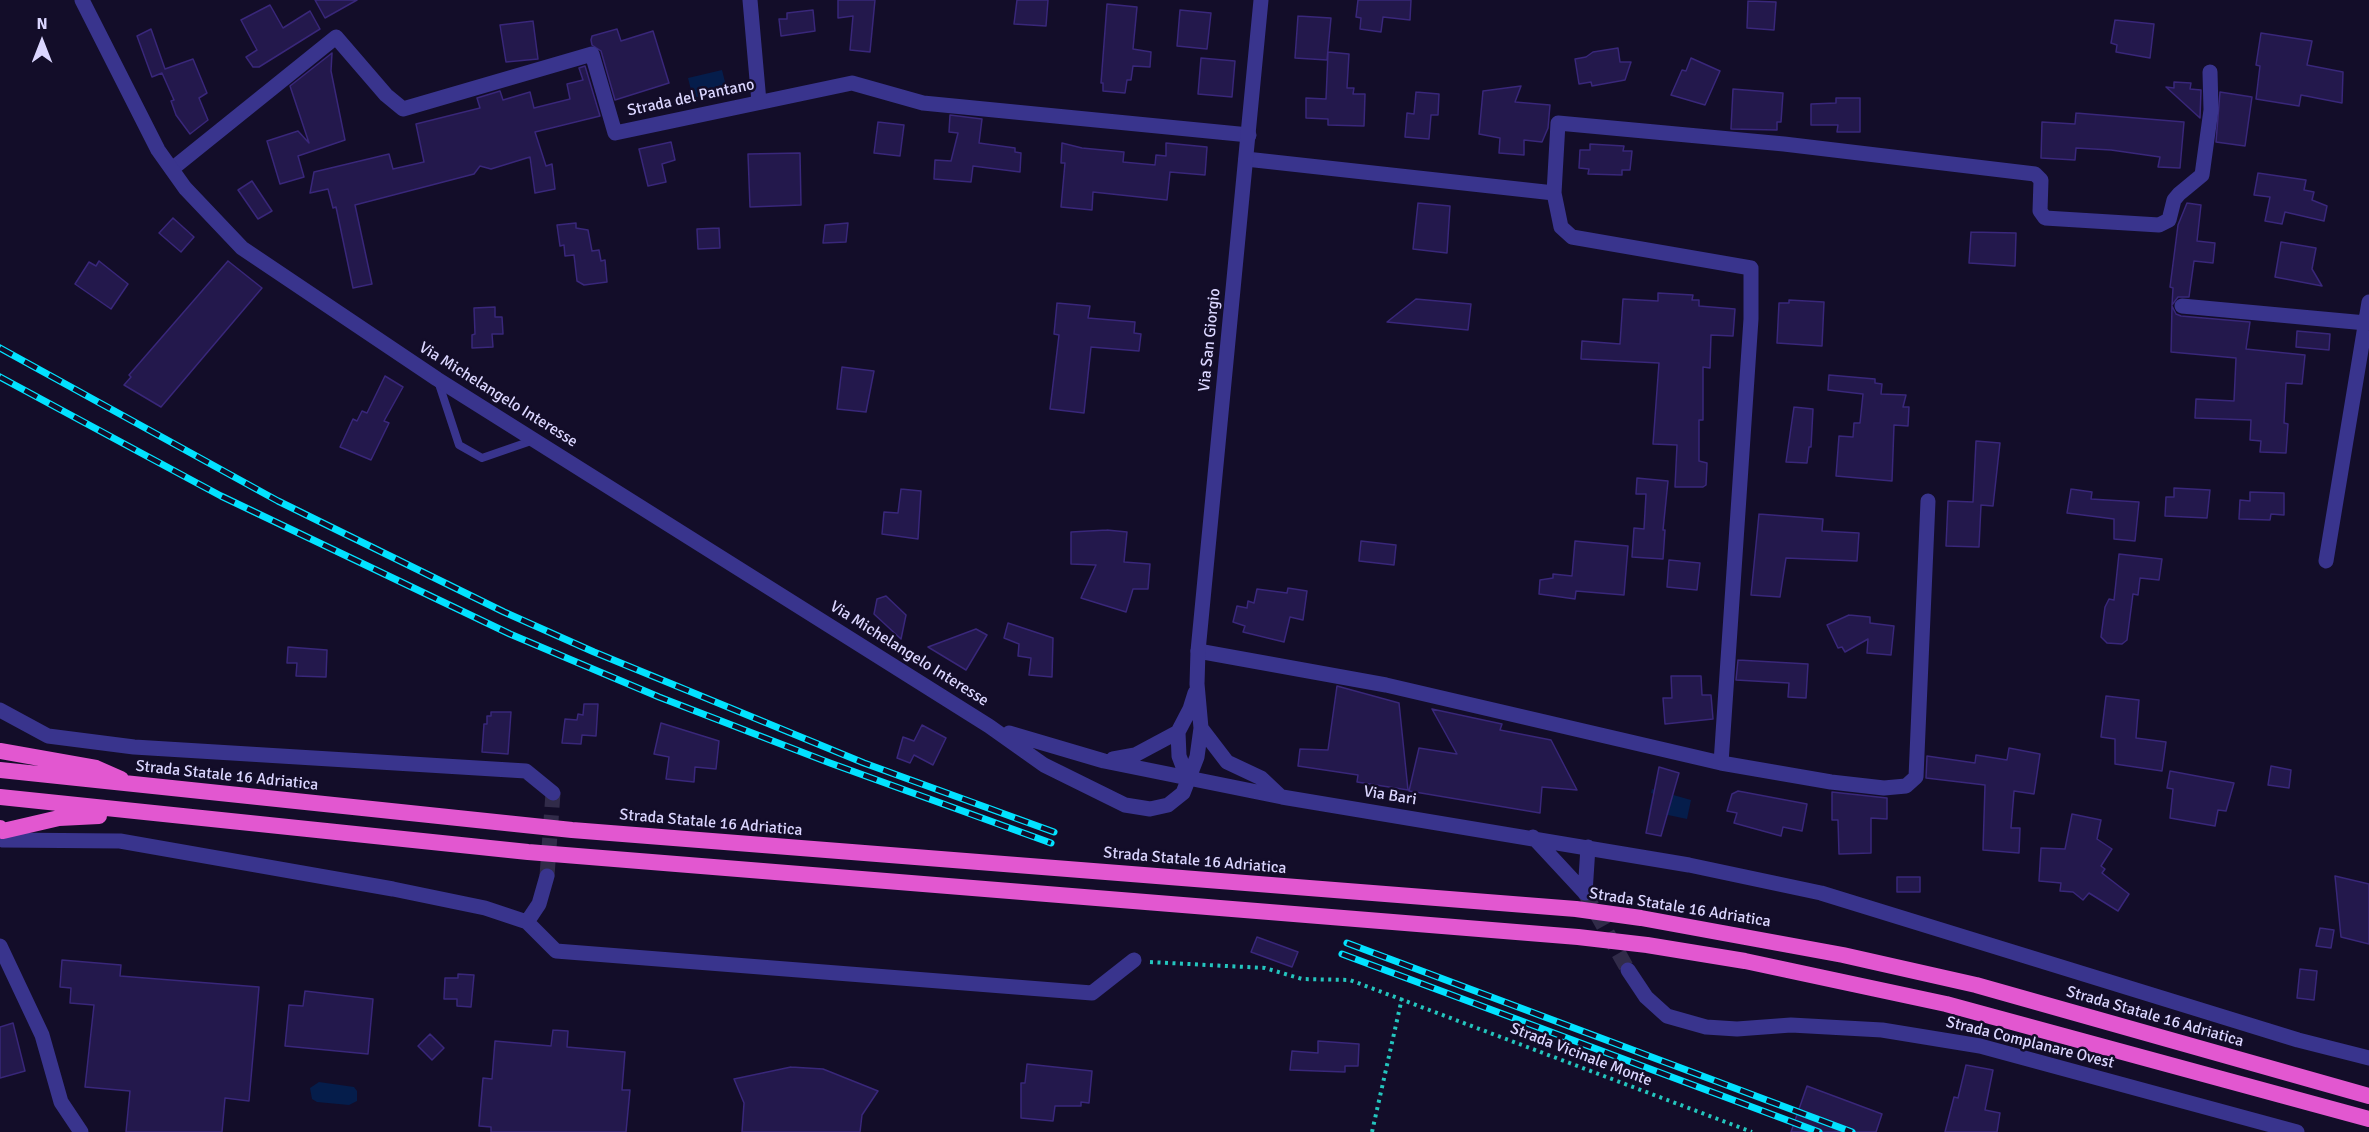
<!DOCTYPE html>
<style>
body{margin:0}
#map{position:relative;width:2369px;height:1132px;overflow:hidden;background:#130d29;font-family:Signika,sans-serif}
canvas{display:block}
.north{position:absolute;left:12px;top:12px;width:60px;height:60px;-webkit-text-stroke:4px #130d29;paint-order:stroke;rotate:0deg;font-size:16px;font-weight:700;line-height:24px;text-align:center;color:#dbd6ff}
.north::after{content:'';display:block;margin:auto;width:21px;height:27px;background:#dbd6ff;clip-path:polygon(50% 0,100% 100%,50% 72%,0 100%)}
</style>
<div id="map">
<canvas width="2369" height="1132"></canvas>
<div class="north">N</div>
</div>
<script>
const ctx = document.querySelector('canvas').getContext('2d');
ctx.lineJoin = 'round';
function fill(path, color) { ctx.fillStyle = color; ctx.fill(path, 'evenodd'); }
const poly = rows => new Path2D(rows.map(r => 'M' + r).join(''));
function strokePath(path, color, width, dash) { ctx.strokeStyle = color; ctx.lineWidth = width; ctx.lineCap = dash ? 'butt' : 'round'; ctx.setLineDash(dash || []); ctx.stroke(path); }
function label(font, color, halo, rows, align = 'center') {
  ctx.font = font + ' Signika,sans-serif'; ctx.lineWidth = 5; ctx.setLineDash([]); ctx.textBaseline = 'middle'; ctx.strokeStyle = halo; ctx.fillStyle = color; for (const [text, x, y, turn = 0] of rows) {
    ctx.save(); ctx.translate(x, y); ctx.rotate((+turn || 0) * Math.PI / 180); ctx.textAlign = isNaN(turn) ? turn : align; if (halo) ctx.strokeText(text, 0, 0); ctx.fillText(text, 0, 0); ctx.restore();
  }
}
fill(poly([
 [722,70,727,90,693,98,688,78],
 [1652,789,1691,800,1687,819,1649,811,1652,797,1656,798,1656,795,1651,793],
 [319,1082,354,1087,357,1091,357,1101,349,1105,317,1102,312,1099,310,1088]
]), '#051d4b');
const building = poly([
 [315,0,357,0,325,18,315,0],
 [838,0,875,0,870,52,850,50,853,16,838,18,838,0],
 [1017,0,1048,0,1046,26,1014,24,1017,0],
 [1358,0,1411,0,1410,20,1383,17,1381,32,1360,29,1361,18,1356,17,1358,0],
 [1748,1,1776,2,1774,30,1747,28,1748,1],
 [1107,4,1137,7,1133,49,1151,52,1150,67,1133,66,1131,80,1127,80,1125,93,1103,91,1103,83,1101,83,1107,4],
 [270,5,283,28,310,11,320,29,259,67,253,67,246,57,257,50,241,20,270,5],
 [813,10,815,31,781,36,779,19,787,19,787,13,813,10],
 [1180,10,1211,13,1207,49,1177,46,1180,10],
 [1298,16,1331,18,1327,60,1295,58,1298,16],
 [2115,20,2154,24,2150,58,2116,52,2117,45,2111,43,2115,20],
 [533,21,538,59,506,62,500,25,533,21],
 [151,29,165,69,193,59,207,93,199,98,208,120,190,134,176,115,171,101,174,100,162,73,152,77,137,36,151,29],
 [617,29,621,41,653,31,669,83,615,100,601,51,592,45,591,40,592,36,617,29],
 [2261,33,2312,41,2307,65,2343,72,2342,103,2301,95,2299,106,2256,99,2260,66,2256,65,2261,33],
 [1618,48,1620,62,1631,62,1625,80,1592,86,1591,82,1579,84,1575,59,1586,57,1593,52,1618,48],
 [1328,52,1349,54,1347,88,1354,88,1353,94,1365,94,1364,126,1328,125,1328,119,1306,118,1306,98,1326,99,1328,52],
 [332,53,331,71,345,140,298,156,304,177,280,184,267,141,298,131,309,143,290,86,332,53],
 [1201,58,1235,61,1232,97,1198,94,1201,58],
 [1691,58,1720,71,1705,105,1671,95,1682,70,1686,71,1691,58],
 [585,66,600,116,535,132,546,166,552,164,555,189,535,193,530,157,491,169,480,166,474,174,355,205,372,284,353,288,336,207,333,208,328,189,310,193,314,172,389,154,393,169,424,162,416,124,480,108,477,98,500,91,503,100,530,92,534,108,570,99,567,84,583,80,579,68,585,66],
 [2174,82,2191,83,2190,89,2201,90,2200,118,2166,87,2174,88,2174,82],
 [1521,86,1515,102,1550,105,1548,128,1542,142,1524,140,1524,155,1499,153,1500,138,1479,134,1483,91,1521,86],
 [1733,89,1783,93,1781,122,1777,122,1777,130,1731,129,1733,89],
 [1416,92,1439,94,1438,115,1431,115,1429,139,1405,137,1407,113,1414,114,1416,92],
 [2220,92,2252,97,2245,146,2216,142,2220,92],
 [1836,98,1860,98,1860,132,1837,132,1838,125,1811,125,1811,104,1836,103,1836,98],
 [2076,113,2184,122,2180,168,2158,167,2160,157,2111,150,2076,148,2075,160,2041,158,2042,122,2075,124,2076,113],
 [950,115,982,119,979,143,1015,148,1015,152,1021,153,1020,172,973,166,971,182,934,179,935,160,951,161,958,133,949,132,950,115],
 [878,122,904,125,900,156,874,153,878,122],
 [671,142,675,160,662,164,666,182,648,186,639,149,671,142],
 [1062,143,1082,148,1124,152,1123,162,1155,165,1156,155,1166,156,1166,143,1207,147,1205,175,1170,172,1167,200,1093,192,1092,210,1061,207,1065,163,1061,163,1062,143],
 [1590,144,1624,146,1623,151,1632,151,1630,170,1622,170,1622,175,1588,174,1589,169,1579,168,1580,150,1590,150,1590,144],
 [800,153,801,205,750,207,748,154,800,153],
 [2258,173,2306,180,2304,190,2314,192,2312,200,2327,206,2324,221,2285,212,2282,224,2265,221,2270,197,2254,195,2258,173],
 [252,181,272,211,258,219,238,190,252,181],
 [1418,203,1450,206,1447,253,1413,249,1418,203],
 [2187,203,2201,205,2197,241,2215,243,2213,263,2194,261,2189,297,2178,297,2172,305,2173,288,2170,287,2178,225,2187,203],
 [173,218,194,237,181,252,159,233,173,218],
 [576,223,576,228,588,230,592,251,599,250,601,261,605,260,607,282,584,285,577,281,574,255,565,256,564,245,560,246,557,225,576,223],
 [848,223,846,242,823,243,825,225,848,223],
 [719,228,720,248,698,249,697,229,719,228],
 [1971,232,2016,233,2015,266,1969,263,1971,232],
 [2281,242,2316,248,2312,269,2322,286,2275,277,2281,242],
 [99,261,128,284,111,309,75,284,89,262,96,266,99,261],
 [228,261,262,288,161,407,124,385,131,377,129,375,228,261],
 [1658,293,1693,295,1692,300,1699,300,1699,306,1735,309,1733,336,1711,335,1710,368,1703,367,1703,420,1699,420,1699,461,1707,463,1706,485,1703,487,1675,487,1677,445,1653,444,1659,363,1581,359,1582,341,1620,344,1623,299,1658,301,1658,293],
 [1416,299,1471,304,1468,330,1387,322,1416,299],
 [1789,300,1824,302,1822,346,1777,343,1779,303,1789,303,1789,300],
 [1057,303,1090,306,1088,318,1135,322,1134,333,1141,334,1139,351,1091,347,1084,413,1050,409,1059,335,1054,334,1057,303],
 [2172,306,2176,314,2181,316,2250,322,2246,349,2305,355,2302,384,2286,383,2284,423,2288,424,2286,453,2260,452,2261,441,2250,440,2251,420,2195,418,2196,399,2234,401,2236,358,2171,352,2172,306],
 [495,307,495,317,502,317,503,334,492,334,493,347,472,348,472,335,475,334,474,308,495,307],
 [2297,331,2330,334,2329,350,2296,347,2297,331],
 [842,367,874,371,866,412,837,409,842,367],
 [1829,375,1875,379,1875,383,1882,384,1881,394,1906,395,1903,407,1909,407,1908,426,1894,425,1892,481,1836,476,1839,436,1853,437,1854,423,1860,423,1863,394,1828,390,1829,375],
 [385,376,403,387,384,421,389,423,371,460,340,447,353,419,357,421,362,411,367,413,385,376],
 [1794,407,1813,409,1811,447,1809,447,1807,463,1786,462,1794,407],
 [1976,441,2000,443,1993,506,1981,505,1979,547,1946,546,1948,501,1973,502,1976,441],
 [1637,478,1668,481,1663,530,1665,530,1663,559,1632,557,1634,528,1644,529,1646,494,1636,494,1637,478],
 [2174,488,2210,490,2207,518,2165,516,2166,497,2174,497,2174,488],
 [901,489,921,491,918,539,882,534,884,512,898,513,901,489],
 [2071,489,2092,492,2091,499,2139,502,2135,541,2114,539,2114,519,2067,513,2071,489],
 [2250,492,2284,493,2284,515,2271,514,2270,520,2239,519,2240,500,2250,501,2250,492],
 [1759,514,1823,519,1822,531,1859,533,1857,561,1786,558,1780,597,1751,595,1759,514],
 [1107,530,1127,532,1124,562,1150,564,1148,589,1133,589,1126,612,1081,598,1096,565,1071,564,1071,532,1107,530],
 [1361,541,1396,545,1394,565,1359,561,1361,541],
 [1575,541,1628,546,1624,595,1576,591,1575,599,1539,594,1540,580,1553,578,1553,574,1572,576,1575,541],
 [2119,554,2162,559,2159,580,2140,578,2138,595,2133,594,2127,640,2122,644,2107,643,2101,637,2105,607,2109,599,2114,600,2119,554],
 [1669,560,1700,563,1697,590,1667,587,1669,560],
 [1288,588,1307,591,1303,620,1290,617,1284,642,1243,632,1245,626,1233,622,1237,606,1247,608,1248,601,1254,603,1257,589,1287,593,1288,588],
 [886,596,906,615,901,639,874,614,877,599,886,596],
 [1849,615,1870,617,1870,623,1894,626,1891,655,1867,653,1868,639,1845,652,1842,647,1838,648,1827,625,1849,615],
 [1008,623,1053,638,1052,677,1029,675,1031,658,1018,656,1019,644,1004,638,1008,623],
 [976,629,987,635,966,670,928,647,976,629],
 [288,647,327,650,326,677,296,676,297,663,287,663,288,647],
 [1738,660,1808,664,1806,698,1788,697,1789,683,1736,680,1738,660],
 [1671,676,1701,676,1702,695,1711,695,1713,719,1665,724,1663,698,1672,698,1671,676],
 [1337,686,1399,703,1408,790,1357,782,1358,775,1298,766,1300,749,1328,750,1337,686],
 [2106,696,2139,700,2136,738,2166,742,2162,771,2115,764,2115,739,2101,737,2106,696],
 [584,704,598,704,596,736,582,735,581,744,562,743,565,719,577,720,578,714,583,715,584,704],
 [1432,709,1502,724,1500,730,1551,740,1577,790,1542,787,1540,813,1409,791,1419,748,1457,754,1432,709],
 [491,712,511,712,508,754,482,752,484,724,487,724,487,716,491,716,491,712],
 [661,723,719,741,716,769,695,767,694,782,666,779,669,757,654,754,661,723],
 [922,725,946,738,933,765,914,755,910,763,897,758,903,737,914,741,922,725],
 [2009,748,2040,754,2034,794,2014,791,2011,828,2020,828,2019,853,1983,850,1985,785,1926,778,1927,756,1975,763,1976,755,2007,760,2009,748],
 [2271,766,2291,770,2289,788,2268,785,2271,766],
 [1659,767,1679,773,1661,836,1646,833,1659,767],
 [2170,771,2234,783,2226,811,2218,810,2215,826,2170,818,2173,789,2167,788,2170,771],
 [1738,791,1807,804,1802,831,1783,827,1781,836,1734,823,1737,813,1727,811,1732,794,1738,791],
 [1832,792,1887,798,1887,819,1871,818,1871,853,1839,854,1838,820,1832,820,1832,792],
 [2072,814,2101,820,2097,839,2112,849,2101,866,2105,869,2102,873,2129,894,2118,911,2089,893,2083,900,2073,892,2060,891,2061,883,2039,881,2041,848,2065,849,2072,814],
 [2335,876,2369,884,2369,944,2341,937,2335,876],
 [1897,877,1920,877,1920,892,1897,892,1897,877],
 [2320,928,2334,930,2331,948,2316,946,2320,928],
 [1257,937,1298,952,1292,967,1251,952,1257,937],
 [62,960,121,965,120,976,259,987,249,1101,225,1098,222,1132,126,1132,130,1091,85,1087,94,1005,70,1003,71,988,60,987,62,960],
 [2300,969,2317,971,2314,1000,2297,998,2300,969],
 [458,974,474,975,471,1007,457,1006,457,999,444,999,445,978,458,978,458,974],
 [305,991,373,999,368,1054,285,1046,289,1005,303,1006,305,991],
 [13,1023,25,1071,0,1078,0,1027,13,1023],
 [553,1030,568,1031,567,1047,625,1052,622,1090,630,1090,626,1132,491,1132,491,1127,479,1126,483,1078,492,1079,495,1041,551,1046,553,1030],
 [430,1034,444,1048,432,1060,418,1046,430,1034],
 [1318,1041,1359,1044,1358,1066,1345,1066,1345,1072,1290,1070,1292,1051,1318,1053,1318,1041],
 [1027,1064,1092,1071,1089,1103,1081,1102,1081,1106,1055,1106,1053,1121,1021,1118,1021,1083,1025,1083,1027,1064],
 [1966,1065,1993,1070,1985,1110,2000,1113,1997,1132,1945,1132,1954,1097,1958,1098,1966,1065],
 [791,1067,823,1069,878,1091,862,1115,860,1132,742,1132,744,1103,734,1079,791,1067],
 [1807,1086,1882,1114,1876,1132,1791,1132,1807,1086]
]);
fill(building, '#23184c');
strokePath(building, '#39277a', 1.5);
strokePath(poly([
 [547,876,553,793]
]), '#312b49', 15, [15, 8]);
strokePath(poly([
 [1585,893,1628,970]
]), '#312b49', 15, [15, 8]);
strokePath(poly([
 [1150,962,1265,968,1302,979,1350,980,1752,1132],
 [1372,1132,1402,998]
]), '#24c5be', 4, [3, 4.5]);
strokePath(poly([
 [438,381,459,445,482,458,534,440]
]), '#39348d', 8);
strokePath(poly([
 [750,0,759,102],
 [1246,159,1554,193],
 [172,169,336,37,386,95,403,109,592,54,615,133,852,83,923,103,1249,135],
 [2182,306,2366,323],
 [2326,561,2369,302],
 [1198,651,1386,685,1721,763,1831,782,1884,788,1906,786,1916,777,1928,501],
 [0,710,48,736,134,747,526,771,553,793],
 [1721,763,1751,319,1751,268,1572,237,1561,227,1554,193,1558,123,1784,144,2035,174,2041,180,2040,211,2045,218,2159,225,2169,220,2174,200,2179,194,2202,175,2211,110,2210,72],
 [3,831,3,840,120,841,393,889,485,908,527,922,556,951,1092,993,1134,960],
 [527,922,539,904,547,876],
 [0,946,42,1035,61,1102,81,1132]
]), '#39348d', 15);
strokePath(poly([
 [82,0,158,150,185,188,242,248,437,379,989,726,1044,765,1125,805,1150,809,1168,805,1183,793,1197,757,1201,728,1197,684,1198,651,1261,0],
 [1201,728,1227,762,1261,778,1279,795],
 [1178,732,1179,756,1187,777],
 [1009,733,1104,761,1282,797,1689,865,1821,893,2298,1040,2369,1058],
 [1113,759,1135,755,1178,732,1190,709,1195,693],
 [1533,837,1585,893],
 [1585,893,1588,847],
 [1628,970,1646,997,1667,1016,1706,1027,1737,1029,1791,1025,1882,1030,1980,1046,2297,1132]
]), '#39348d', 15);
strokePath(poly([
 [0,751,96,768,121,779],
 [0,770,572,830,1576,909,1641,918,1843,955,1976,985,2369,1096],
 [0,797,528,852,1578,937,1647,945,1745,961,1946,1004,2369,1119],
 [0,828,3,831,59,818,99,816]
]), '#e257d0', 16);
const rail = poly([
 [0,348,278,501,504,612,594,652,864,763,1054,832],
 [0,377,221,496,510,634,659,697,830,763,1051,843],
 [1347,943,1852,1132],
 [1342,954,1819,1132]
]);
strokePath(rail, '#02e2ff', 7);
strokePath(rail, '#130d29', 4.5, [14]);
label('16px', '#dbd6ff', '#130d29', [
 ["Strada del Pantano",691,98,-12],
 ["Via San Giorgio",1210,340,-84],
 ["Via Michelangelo Interesse",498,395,32],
 ["Via Michelangelo Interesse",909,654,32],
 ["Strada Statale 16 Adriatica",227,776,6],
 ["Via Bari",1390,796,9],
 ["Strada Statale 16 Adriatica",711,823,5],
 ["Strada Statale 16 Adriatica",1195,861,5],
 ["Strada Statale 16 Adriatica",1680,908,9],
 ["Strada Statale 16 Adriatica",2155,1017,16],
 ["Strada Complanare Ovest",2030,1043,14],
 ["Strada Vicinale Monte",1581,1055,21]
]);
</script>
